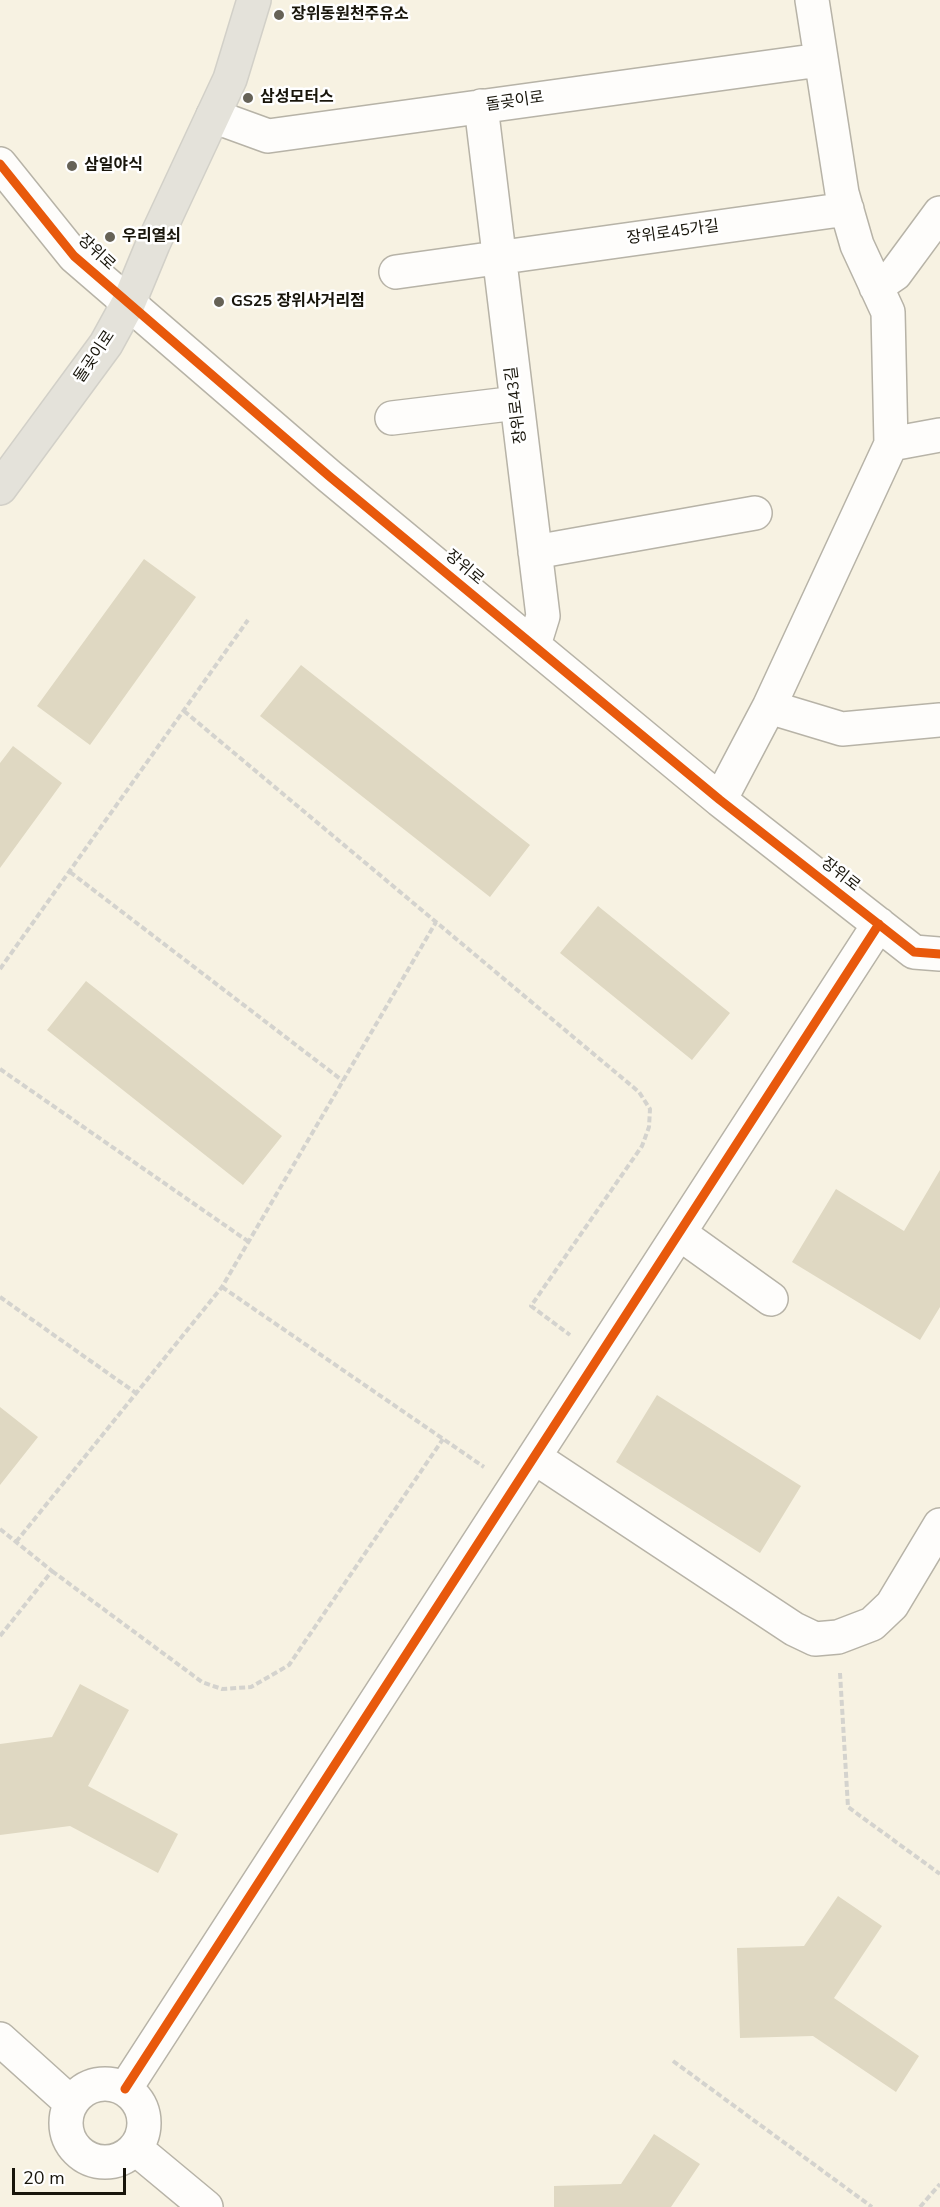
<!DOCTYPE html>
<meta charset="utf-8">
<style>
body{margin:0}
#map{position:relative;width:940px;height:2207px;overflow:hidden;background:#f7f2e2;font-family:"Nunito Sans",sans-serif}
canvas{display:block}
.scale{position:absolute;left:12px;top:2168px;width:114px;height:27px;box-sizing:border-box;border:3px solid #18150b;border-top:0;padding-left:8px;font-size:18px;line-height:21px;white-space:nowrap;color:#18150b;-webkit-text-stroke:4px #fff;paint-order:stroke}
</style>
<div id="map">
<canvas width="940" height="2207"></canvas>
<div class="scale">20 m</div>
</div>
<script>
const ctx = document.querySelector('canvas').getContext('2d');
ctx.lineJoin = 'round';
function fill(path, color) { ctx.fillStyle = color; ctx.fill(path, 'evenodd'); }
const poly = rows => new Path2D(rows.map(r => 'M' + r).join(''));
function strokePath(path, color, width, dash) { ctx.strokeStyle = color; ctx.lineWidth = width; ctx.lineCap = dash ? 'butt' : 'round'; ctx.setLineDash(dash || []); ctx.stroke(path); }
function label(font, color, halo, rows, align = 'center') {
  ctx.font = font + ' "Nunito Sans","Noto Sans KR",sans-serif'; ctx.lineWidth = 5; ctx.setLineDash([]); ctx.textBaseline = 'middle'; ctx.strokeStyle = halo; ctx.fillStyle = color; for (const [text, x, y, turn = 0] of rows) {
    ctx.save(); ctx.translate(x, y); ctx.rotate((+turn || 0) * Math.PI / 180); ctx.textAlign = isNaN(turn) ? turn : align; if (halo) ctx.strokeText(text, 0, 0); ctx.fillText(text, 0, 0); ctx.restore();
  }
}
fill(poly([
 [144,559,196,597,90,745,37,706],
 [301,665,530,845,490,897,260,716],
 [13,746,62,783,0,868,0,763],
 [598,906,730,1013,692,1060,560,953],
 [86,981,282,1136,243,1185,47,1030],
 [940,1170,940,1307,920,1340,792,1262,836,1189,904,1231],
 [657,1395,801,1486,760,1553,616,1462],
 [0,1407,38,1437,0,1485],
 [80,1684,129,1710,88,1786,178,1834,158,1873,70,1826,0,1835,0,1744,52,1737],
 [838,1896,882,1926,834,1998,919,2056,896,2092,813,2036,740,2038,737,1948,804,1946],
 [654,2134,700,2164,671,2207,554,2207,554,2186,621,2184]
]), '#dfd8c2');
const minor = poly([
 [481,106,543,616,534,645],
 [213,116,268,136,820,60],
 [0,164,74,256,329,476,720,800,914,952,940,954],
 [396,272,847,209],
 [876,287,895,274,940,213],
 [392,418,517,403],
 [891,444,940,435],
 [535,552,755,513],
 [769,707,842,729,940,720],
 [720,800,769,707,891,444,888,312,857,245,842,193,812,0],
 [679,1233,771,1299],
 [534,1457,794,1629,815,1639,838,1637,872,1624,892,1605,940,1525],
 [0,2039,71,2103],
 '66 2123a39 39 0 1 1 78 0a39 39 0 1 1-78 0Z',
 [125,2089,879,924],
 [135,2148,206,2207]
]);
const major = poly([
 [0,488,106,344,129,302,153,244,230,79,254,0]
]);
strokePath(minor, '#b7b3a7', 36);
strokePath(major, '#d2d0c8', 36);
strokePath(poly([
 [184,711,639,1092,650,1109,649,1127,642,1146,531,1306,570,1335],
 [70,872,343,1081],
 [0,969,248,620],
 [0,1069,249,1242],
 [222,1287,484,1467],
 [0,1297,136,1393],
 [0,1529,52,1571,0,1636],
 [16,1542,222,1287,436,922],
 [52,1571,202,1682,222,1689,251,1687,289,1665,443,1439],
 [840,1673,848,1807,940,1874],
 [673,2061,872,2207],
 [920,2207,940,2184]
]), '#d4d3ce', 4, [6, 3]);
strokePath(minor, '#fefdfb', 33);
strokePath(major, '#e4e2da', 33);
strokePath(poly([
 [0,164,74,256,329,476,720,800,914,952,940,954],
 [125,2089,879,924]
]), '#e8590c', 9);
for (const [x, y, r, color] of [
 [279,15,6,"#666256"],
 [248,98,6,"#666256"],
 [72,166,6,"#666256"],
 [110,237,6,"#666256"],
 [219,302,6,"#666256"]
]) { const dot = new Path2D(); dot.arc(x, y, r, 0, 2 * Math.PI); ctx.fillStyle = color; ctx.fill(dot); strokePath(dot, '#fff', 2); }
label('bold 16px', '#18150b', '#fff', [
 ["장위동원천주유소",291,15],
 ["삼성모터스",260,98],
 ["삼일야식",84,166],
 ["우리열쇠",122,237],
 ["GS25 장위사거리점",231,302]
], 'left');
label('16px', '#18150b', '#fff', [
 ["돌곶이로",515,102,-8],
 ["장위로45가길",673,233,-8],
 ["장위로",96,253,43],
 ["돌곶이로",95,357,-56],
 ["장위로43길",517,405,-97],
 ["장위로",464,568,40],
 ["장위로",840,875,38]
]);
</script>
